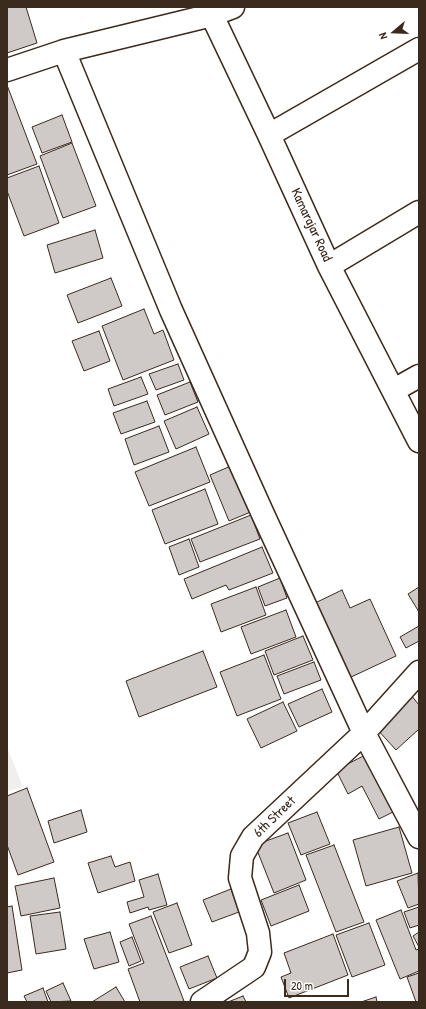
<!DOCTYPE html>
<style>
body{margin:0}
#map{position:relative;width:426px;height:1009px;overflow:hidden;background:#fff;font-family:"Patrick Hand",sans-serif}
canvas{display:block}
.frame{position:absolute;inset:0;border:8px solid #3b2a1e;pointer-events:none}
.north{position:absolute;left:374px;top:12px;width:40px;height:40px;-webkit-text-stroke:3px #fff;paint-order:stroke;rotate:251deg;font-size:11px;font-weight:700;line-height:16px;text-align:center;color:#3b2a1e}
.north::after{content:'';display:block;margin:auto;width:14px;height:18px;background:#3b2a1e;clip-path:polygon(50% 0,100% 100%,50% 72%,0 100%)}
.scale{position:absolute;left:284px;top:979px;width:65px;height:18px;box-sizing:border-box;border:2px solid #3b2a1e;border-top:0;padding-left:5px;font-size:12px;line-height:14px;white-space:nowrap;color:#3b2a1e;-webkit-text-stroke:3px #fff;paint-order:stroke}
</style>
<div id="map">
<canvas width="426" height="1009"></canvas>
<div class="frame"></div>
<div class="north">N</div>
<div class="scale">20 m</div>
</div>
<script>
const ctx = document.querySelector('canvas').getContext('2d');
ctx.lineJoin = 'round';
function fill(path, color) { ctx.fillStyle = color; ctx.fill(path, 'evenodd'); }
const poly = rows => new Path2D(rows.map(r => 'M' + r).join(''));
function strokePath(path, color, width, dash) { ctx.strokeStyle = color; ctx.lineWidth = width; ctx.lineCap = dash ? 'butt' : 'round'; ctx.setLineDash(dash || []); ctx.stroke(path); }
function label(font, color, halo, rows, align = 'center') {
  ctx.font = font + ' "Patrick Hand",sans-serif'; ctx.lineWidth = 3; ctx.setLineDash([]); ctx.textBaseline = 'middle'; ctx.strokeStyle = halo; ctx.fillStyle = color; for (const [text, x, y, turn = 0] of rows) {
    ctx.save(); ctx.translate(x, y); ctx.rotate((+turn || 0) * Math.PI / 180); ctx.textAlign = isNaN(turn) ? turn : align; if (halo) ctx.strokeText(text, 0, 0); ctx.fillText(text, 0, 0); ctx.restore();
  }
}
fill(poly([
 [7,747,23,787,7,791]
]), '#f1efee');
const building = poly([
 [7,7,26,7,37,43,7,53,7,7],
 [7,85,37,164,7,175,7,85],
 [62,115,72,142,42,153,32,127,62,115],
 [72,143,96,206,63,218,40,156,72,143],
 [39,166,59,223,24,236,7,191,7,178,39,166],
 [95,230,103,258,55,273,47,245,95,230],
 [111,278,122,306,78,323,67,295,111,278],
 [144,309,154,334,163,330,174,360,123,380,102,326,144,309],
 [99,331,110,361,84,371,72,341,99,331],
 [178,364,184,380,156,390,149,374,178,364],
 [141,377,148,394,114,406,108,389,141,377],
 [190,382,198,402,165,415,157,395,190,382],
 [147,401,155,422,121,434,113,413,147,401],
 [197,407,209,434,176,449,164,421,197,407],
 [159,426,169,452,134,465,125,439,159,426],
 [196,447,210,482,149,506,135,472,196,447],
 [233,465,253,511,229,521,210,475,233,465],
 [205,489,218,524,165,544,152,510,205,489],
 [251,515,260,539,200,562,191,539,251,515],
 [189,539,199,567,179,575,169,547,189,539],
 [262,547,273,573,229,590,226,585,192,599,184,579,262,547],
 [280,578,287,598,265,606,258,587,280,578],
 [256,587,266,615,221,632,211,604,256,587],
 [419,587,419,612,408,594,419,587],
 [342,590,350,608,370,599,396,656,349,678,313,604,342,590],
 [286,610,296,637,251,654,241,627,286,610],
 [419,626,419,641,406,648,400,637,419,626],
 [303,636,313,660,274,675,265,651,303,636],
 [203,651,217,687,139,717,126,681,203,651],
 [264,655,281,699,237,716,220,672,264,655],
 [314,662,321,680,284,694,277,676,314,662],
 [322,689,332,712,299,727,288,704,322,689],
 [411,695,419,705,419,729,396,750,376,728,411,695],
 [283,702,297,731,261,748,247,719,283,702],
 [371,752,401,808,379,819,362,786,348,794,336,770,371,752],
 [27,788,54,862,18,875,7,845,7,796,27,788],
 [81,810,87,832,54,843,48,821,81,810],
 [317,812,330,844,301,855,288,823,317,812],
 [399,827,412,873,366,886,353,840,399,827],
 [288,833,306,880,274,893,255,845,288,833],
 [334,845,364,922,336,932,306,855,334,845],
 [111,856,115,867,130,862,135,881,98,893,88,863,111,856],
 [418,873,419,904,408,908,397,881,418,873],
 [158,874,167,905,149,910,148,907,130,913,127,902,144,897,139,880,158,874],
 [54,878,60,908,21,916,15,886,54,878],
 [299,885,309,911,271,926,261,900,299,885],
 [231,889,239,912,212,922,203,900,231,889],
 [177,903,192,945,169,953,153,912,177,903],
 [12,906,22,970,7,973,7,907,12,906],
 [419,907,419,925,410,928,404,912,419,907],
 [401,910,416,950,419,949,419,971,400,979,376,920,401,910],
 [60,912,66,949,36,954,30,916,60,912],
 [151,916,184,1001,180,1002,140,1002,128,969,144,963,129,924,151,916],
 [369,923,385,965,352,977,336,935,369,923],
 [110,932,119,962,94,969,84,939,110,932],
 [419,932,419,947,413,936,419,932],
 [333,934,348,975,289,998,281,977,291,973,284,953,333,934],
 [132,937,141,961,129,966,120,942,132,937],
 [208,956,217,978,189,989,180,967,208,956],
 [419,973,419,1002,416,1002,407,977,419,973],
 [63,983,71,1001,51,1002,46,991,63,983],
 [116,987,125,1002,92,1002,116,987],
 [43,988,48,1002,27,1002,24,996,43,988],
 [243,996,246,1002,228,1002,243,996],
 [376,997,377,1002,361,1002,376,997]
]);
fill(building, '#cfcac7');
strokePath(building, '#3b2a1e', 1);
const minor = poly([
 [208,7,269,135,329,266,419,441],
 [64,51,212,15,233,7],
 [7,70,64,51,171,310,262,512,364,733,419,837],
 [269,135,419,49],
 [329,266,419,212],
 [394,390,419,376],
 [202,1002,254,967,260,952,258,933,240,878,242,856,253,837,364,733,419,672]
]);
strokePath(minor, '#3b2a1e', 25);
strokePath(minor, '#fff', 22);
label('14px', '#3b2a1e', '#fff', [
 ["Kamarajar Road",311,225,65],
 ["6th Street",275,817,-44]
]);
</script>
